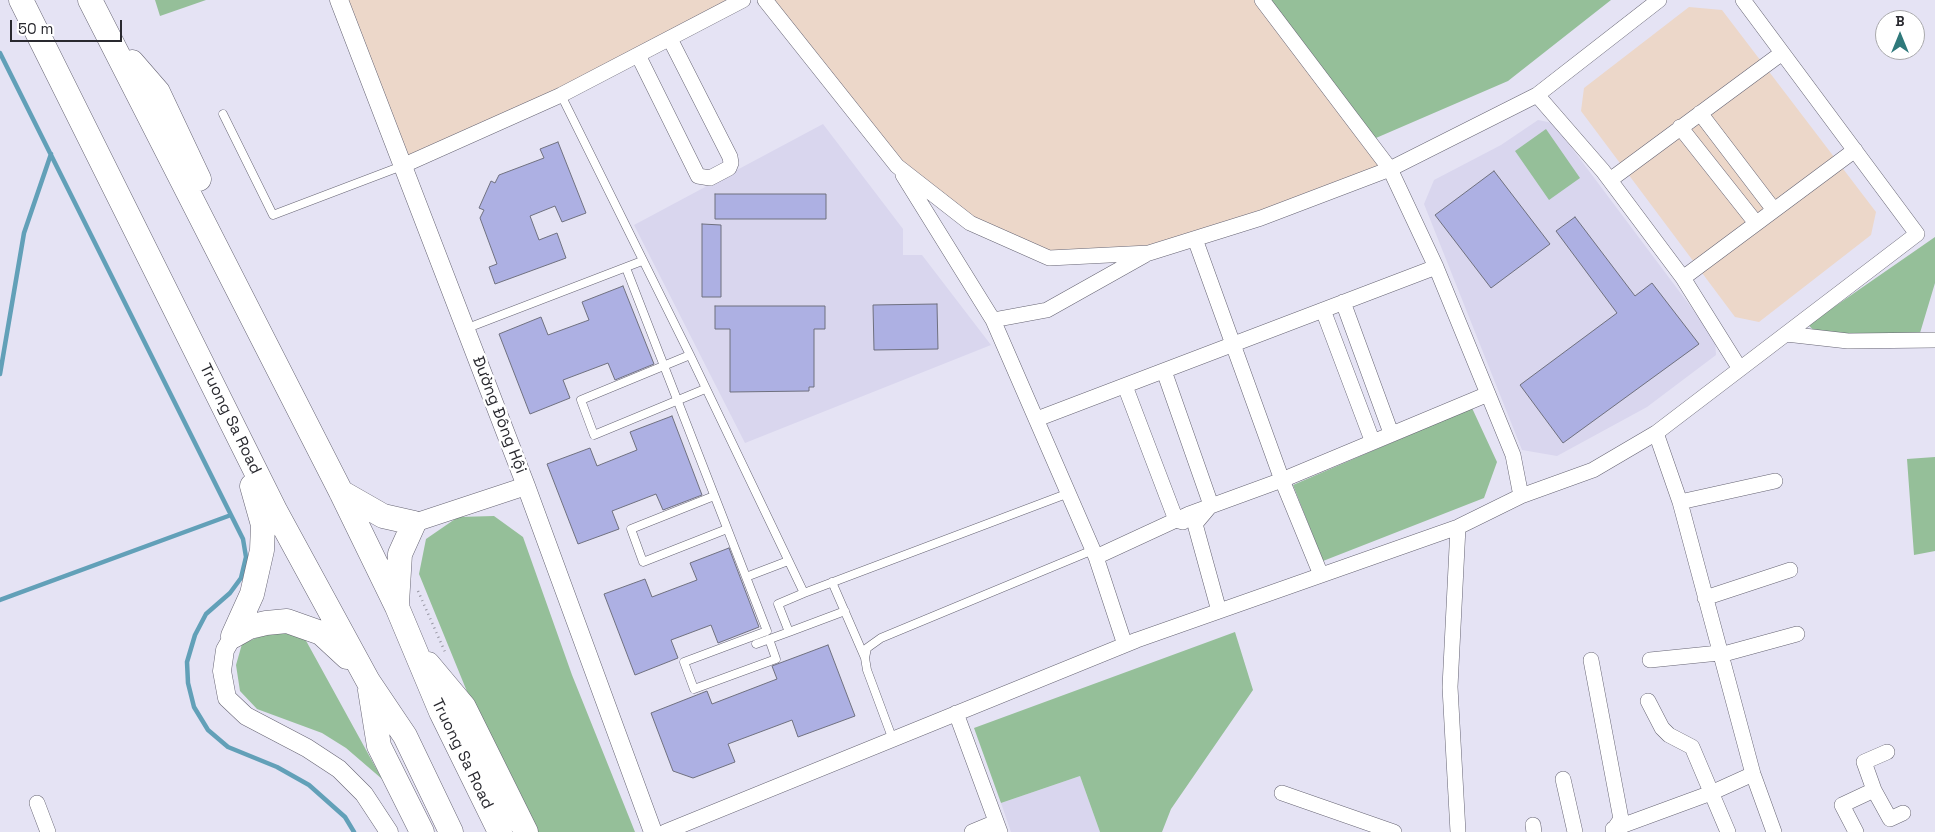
<!DOCTYPE html>
<meta charset="utf-8">
<style>
body{margin:0}
#map{position:relative;width:1935px;height:832px;overflow:hidden;background:#e5e3f4;font-family:"Space Grotesk",sans-serif}
canvas{display:block}
.north{position:absolute;left:1875px;top:10px;width:50px;height:50px;box-sizing:border-box;background:#fff;border:1px solid #a9a9ac;border-radius:50%;rotate:0deg;font-size:14px;font-weight:700;line-height:20px;text-align:center;color:#29292f}
.north::after{content:'';display:block;margin:auto;width:18px;height:22px;background:#2f797b;clip-path:polygon(50% 0,100% 100%,50% 72%,0 100%)}
.scale{position:absolute;left:10px;top:20px;width:112px;height:22px;box-sizing:border-box;border:2px solid #29292f;border-top:0;padding-left:6px;font-size:15px;line-height:18px;white-space:nowrap;color:#29292f;-webkit-text-stroke:4px #fff;paint-order:stroke}
</style>
<div id="map">
<canvas width="1935" height="832"></canvas>
<div class="north">B</div>
<div class="scale">50 m</div>
</div>
<script>
const ctx = document.querySelector('canvas').getContext('2d');
ctx.lineJoin = 'round';
function fill(path, color) { ctx.fillStyle = color; ctx.fill(path, 'evenodd'); }
const poly = rows => new Path2D(rows.map(r => 'M' + r).join(''));
function strokePath(path, color, width, dash) { ctx.strokeStyle = color; ctx.lineWidth = width; ctx.lineCap = dash ? 'butt' : 'round'; ctx.setLineDash(dash || []); ctx.stroke(path); }
function label(font, color, halo, rows, align = 'center') {
  ctx.font = font + ' "Space Grotesk",sans-serif'; ctx.lineWidth = 5; ctx.setLineDash([]); ctx.textBaseline = 'middle'; ctx.strokeStyle = halo; ctx.fillStyle = color; for (const [text, x, y, turn = 0] of rows) {
    ctx.save(); ctx.translate(x, y); ctx.rotate((+turn || 0) * Math.PI / 180); ctx.textAlign = isNaN(turn) ? turn : align; if (halo) ctx.strokeText(text, 0, 0); ctx.fillText(text, 0, 0); ctx.restore();
  }
}
fill(poly([
 [1538,120,1553,123,1715,339,1716,355,1647,407,1557,456,1522,450,1424,204,1434,180,1501,145],
 [823,124,903,229,903,255,922,255,991,345,745,443,634,225],
 [1080,776,1100,832,1011,832,1001,803]
]), '#d9d6ee');
fill(poly([
 [339,0,742,0,402,166],
 [765,0,1262,0,1390,169,1149,253,1049,258,970,223,897,166],
 [1689,7,1722,10,1876,212,1871,235,1759,322,1735,317,1581,111,1584,88]
]), '#ecd7c9');
fill(poly([
 [155,0,206,0,160,16],
 [1262,0,1611,0,1508,81,1369,141],
 [1546,129,1580,178,1549,200,1515,151],
 [1935,237,1935,283,1920,333,1843,335,1816,332,1808,325],
 [1472,408,1497,462,1484,498,1323,561,1293,485],
 [1935,457,1935,551,1914,555,1907,459],
 [494,516,523,537,572,675,635,832,537,832,468,694,419,574,426,539,458,517],
 [273,631,304,637,382,779,346,748,322,733,257,709,240,691,236,665,242,644],
 [1235,632,1253,690,1171,809,1162,832,1100,832,1080,776,1001,803,974,728]
]), '#95bf99');
strokePath(poly([
 [0,53,243,539,246,557,241,578,230,593,206,614,195,635,187,662,188,683,194,707,208,730,228,747,277,767,309,785,345,817,354,832],
 [0,374,24,233,51,154],
 [0,600,231,515]
]), '#62a0b8', 4.5);
const building = poly([
 [558,142,586,213,562,222,555,206,530,216,539,240,557,233,566,258,495,284,489,267,497,264,480,218,484,210,479,208,491,181,495,183,499,175,544,158,540,149,558,142],
 [1494,171,1550,244,1491,288,1435,215,1494,171],
 [715,194,826,194,826,219,715,219,715,194],
 [1575,217,1635,296,1652,283,1699,344,1563,443,1520,385,1617,313,1556,231,1575,217],
 [702,224,721,225,721,297,702,297,702,224],
 [623,286,654,364,615,380,608,363,563,380,570,398,530,414,499,334,541,317,548,335,589,320,582,302,623,286],
 [937,304,938,349,874,350,873,305,937,304],
 [715,306,825,306,825,329,814,329,814,387,809,387,809,391,730,392,730,329,715,329,715,306],
 [672,416,702,495,663,510,656,494,612,511,619,529,578,544,547,464,590,448,597,466,637,450,630,432,672,416],
 [729,548,759,627,718,643,711,625,671,640,678,658,635,675,604,594,645,579,652,597,697,580,690,563,729,548],
 [828,645,855,716,798,737,792,720,728,744,735,762,693,778,673,771,651,713,707,691,712,704,777,679,772,666,828,645]
]);
fill(building, '#adb0e3');
strokePath(building, '#6f707f', 1);
const service = poly([
 [561,95,690,355,804,593,1069,493],
 [223,114,273,215,402,166],
 [626,268,767,631,684,662,694,689,776,659,769,639],
 [465,329,642,261],
 [690,355,581,400,594,435,705,389],
 [714,496,631,529,643,562,727,529],
 [746,577,788,561],
 [832,582,865,658],
 [789,632,845,611],
 [756,644,789,632,778,604,804,593],
 [893,740,867,670,865,658,867,648,881,638,1093,550]
]);
const minor = poly([
 [765,0,897,166,970,223,1049,258,1149,253,1261,218,1390,169,1537,95,1659,0],
 [1262,0,1390,169,1436,267,1513,455,1521,496],
 [638,55,698,176,710,178,729,168,731,163,730,157,670,39],
 [1537,95,1603,171,1683,278,1740,369],
 [1700,113,1774,210],
 [1680,127,1756,223],
 [402,166,561,95,743,0],
 [903,175,993,320,1047,310,1145,255],
 [1610,180,1782,53],
 [1195,239,1282,480,1321,575],
 [1683,278,1855,150],
 [1343,302,1391,433],
 [1323,310,1372,440],
 [993,320,1096,557,1125,645],
 [1786,334,1848,341,1935,340],
 [1164,371,1211,505,1195,524],
 [1125,386,1176,520,1183,522],
 [1037,419,1436,267],
 [1656,433,1680,502,1753,774,1774,832],
 [1680,502,1775,481],
 [1195,524,1219,611],
 [1458,527,1450,687,1458,832],
 [1096,557,1189,514,1282,480,1488,394],
 [1705,598,1790,570],
 [1720,655,1797,634],
 [1591,660,1621,819,1614,829,1615,832],
 [1650,660,1719,653],
 [1648,701,1662,728,1669,735,1692,747,1728,832],
 [956,713,1000,832],
 [1563,779,1575,832],
 [1874,790,1864,762,1887,752],
 [1282,793,1394,832],
 [37,803,48,832],
 [1533,825,1534,832],
 [1613,829,1711,793,1753,774],
 [665,832,1137,640,1458,527,1521,496,1593,470,1656,433,1917,234,1743,0],
 [972,832,996,822],
 [1856,832,1842,805,1874,790,1890,819,1903,813]
]);
const tertiary = poly([
 [339,0,526,486,653,832],
 [414,523,526,486],
 [233,636,225,650,222,671,227,698,246,716,307,748,339,769,364,794,389,832]
]);
const trunk = poly([
 [21,0,276,512,368,681,405,736,451,832],
 [90,0,341,492,397,607,441,712,500,832],
 [132,62,158,92,199,179],
 [341,492,383,516,414,523,400,554,397,603],
 [233,636,249,627,266,623,287,621,321,633,347,657],
 [233,636,252,594,262,550,263,525,252,486],
 [428,664,464,707,526,832],
 [370,690,379,746,422,832]
]);
strokePath(service, '#666473', 9);
strokePath(minor, '#666473', 16);
strokePath(tertiary, '#666473', 19);
strokePath(trunk, '#666473', 25);
strokePath(poly([
 [418,591,445,652]
]), '#9897a3', 2.5, [1, 4]);
strokePath(service, '#fff', 8);
strokePath(minor, '#fff', 15);
strokePath(tertiary, '#fff', 18);
strokePath(trunk, '#fff', 24);
label('16px', '#29292f', '#fff', [
 ["Đường Đông Hội",499,415,69],
 ["Truong Sa Road",230,419,64],
 ["Truong Sa Road",462,754,64]
]);
</script>
